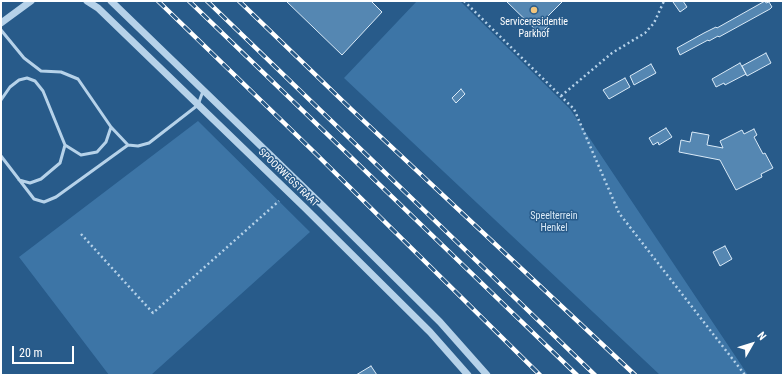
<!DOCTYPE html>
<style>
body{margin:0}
#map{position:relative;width:784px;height:376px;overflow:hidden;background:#285b8a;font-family:"Roboto Condensed",sans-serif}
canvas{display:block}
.frame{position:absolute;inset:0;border:2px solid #fff;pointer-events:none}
.north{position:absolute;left:732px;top:324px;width:40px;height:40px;-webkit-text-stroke:3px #285b8a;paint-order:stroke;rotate:51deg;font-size:11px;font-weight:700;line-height:16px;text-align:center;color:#fff}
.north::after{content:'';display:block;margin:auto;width:14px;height:18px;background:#fff;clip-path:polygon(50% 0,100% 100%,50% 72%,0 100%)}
.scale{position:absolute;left:12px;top:346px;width:62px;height:18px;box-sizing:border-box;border:2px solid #fff;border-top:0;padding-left:5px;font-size:12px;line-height:14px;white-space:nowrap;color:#fff;-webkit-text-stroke:3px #285b8a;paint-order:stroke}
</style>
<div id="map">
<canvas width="784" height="376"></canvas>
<div class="frame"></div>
<div class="north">N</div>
<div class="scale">20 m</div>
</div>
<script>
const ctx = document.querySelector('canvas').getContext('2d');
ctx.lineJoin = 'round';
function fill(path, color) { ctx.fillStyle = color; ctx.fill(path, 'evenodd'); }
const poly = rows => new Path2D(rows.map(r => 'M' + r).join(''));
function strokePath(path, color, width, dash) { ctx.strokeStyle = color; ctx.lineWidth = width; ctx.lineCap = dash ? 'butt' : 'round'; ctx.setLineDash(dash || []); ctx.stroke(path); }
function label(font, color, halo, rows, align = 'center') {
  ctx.font = font + ' "Roboto Condensed",sans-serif'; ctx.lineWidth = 3; ctx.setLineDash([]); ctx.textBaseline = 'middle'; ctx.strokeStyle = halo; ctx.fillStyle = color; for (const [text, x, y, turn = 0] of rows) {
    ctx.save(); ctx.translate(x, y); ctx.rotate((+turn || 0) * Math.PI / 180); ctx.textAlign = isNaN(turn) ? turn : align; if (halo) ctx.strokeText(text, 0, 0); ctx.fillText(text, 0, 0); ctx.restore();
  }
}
fill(poly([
 [417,1,460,1,570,109,748,375,660,375,344,78],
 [198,121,310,232,151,375,109,375,19,257]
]), '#3d75a6');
const building = poly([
 [286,1,371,1,382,12,342,55,286,1],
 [506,1,563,1,545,19,550,24,540,34,506,1],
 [675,1,683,1,687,7,680,12,673,2,675,1],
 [765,1,766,3,769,2,772,7,770,9,719,37,718,36,709,41,708,40,680,55,677,48,704,33,716,27,717,28,765,1],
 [766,53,771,63,747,76,742,66,766,53],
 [740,63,746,74,725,85,724,83,716,87,712,79,740,63],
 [651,64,656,73,634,85,630,76,651,64],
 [625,78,630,87,609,99,603,90,625,78],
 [461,89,465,94,456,103,452,98,461,89],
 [666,128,672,137,659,145,658,142,653,145,649,138,666,128],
 [754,129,757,135,754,137,763,154,765,153,773,168,761,174,762,177,736,190,720,160,679,152,681,140,690,142,692,132,709,135,707,145,723,148,720,141,742,130,744,134,754,129],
 [725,246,732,259,720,266,713,252,725,246],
 [371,366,377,375,356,375,371,366]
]);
fill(building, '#5587b2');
strokePath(building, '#daeaf7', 1);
strokePath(poly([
 [464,1,574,109,619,213,745,375],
 [561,96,612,53,645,33,654,23,664,1],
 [81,234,153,313,279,201]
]), '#b6d2e9', 2.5, [2, 3]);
strokePath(poly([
 [1,30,24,58,41,71,61,72,78,79,111,127,128,145,138,146,149,143,198,105,203,91],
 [1,100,10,87,19,80,27,78,35,81,43,91,65,145,81,155,97,152,106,142,111,127],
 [1,156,34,199,44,202,56,197,128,145],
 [19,180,30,183,41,179,60,163,65,145]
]), '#b6d2e9', 3);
strokePath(poly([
 [87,1,98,8,305,208,430,332,468,375],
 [111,1,323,206,440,322,487,375],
 [1,23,31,1]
]), '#b6d2e9', 7);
const rail = poly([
 [158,1,312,150,540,375],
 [189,1,577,375],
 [207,1,595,375],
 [239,1,351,109,635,375]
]);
strokePath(rail, '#fff', 4.5);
strokePath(rail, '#285b8a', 3, [9]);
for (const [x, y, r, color] of [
 [534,10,4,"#f1c57c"]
]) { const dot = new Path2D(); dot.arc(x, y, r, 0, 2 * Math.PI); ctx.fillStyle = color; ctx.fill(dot); strokePath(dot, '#285b8a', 1.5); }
label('10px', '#fff', '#285b8a', [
 ["Serviceresidentie",534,22],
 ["Parkhof",534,34]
]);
label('10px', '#fff', '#285b8a', [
 ["SPOORWEGSTRAAT",288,178,44]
]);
label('10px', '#daeaf7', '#285b8a', [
 ["Speelterrein",554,216],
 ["Henkel",554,228]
]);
</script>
